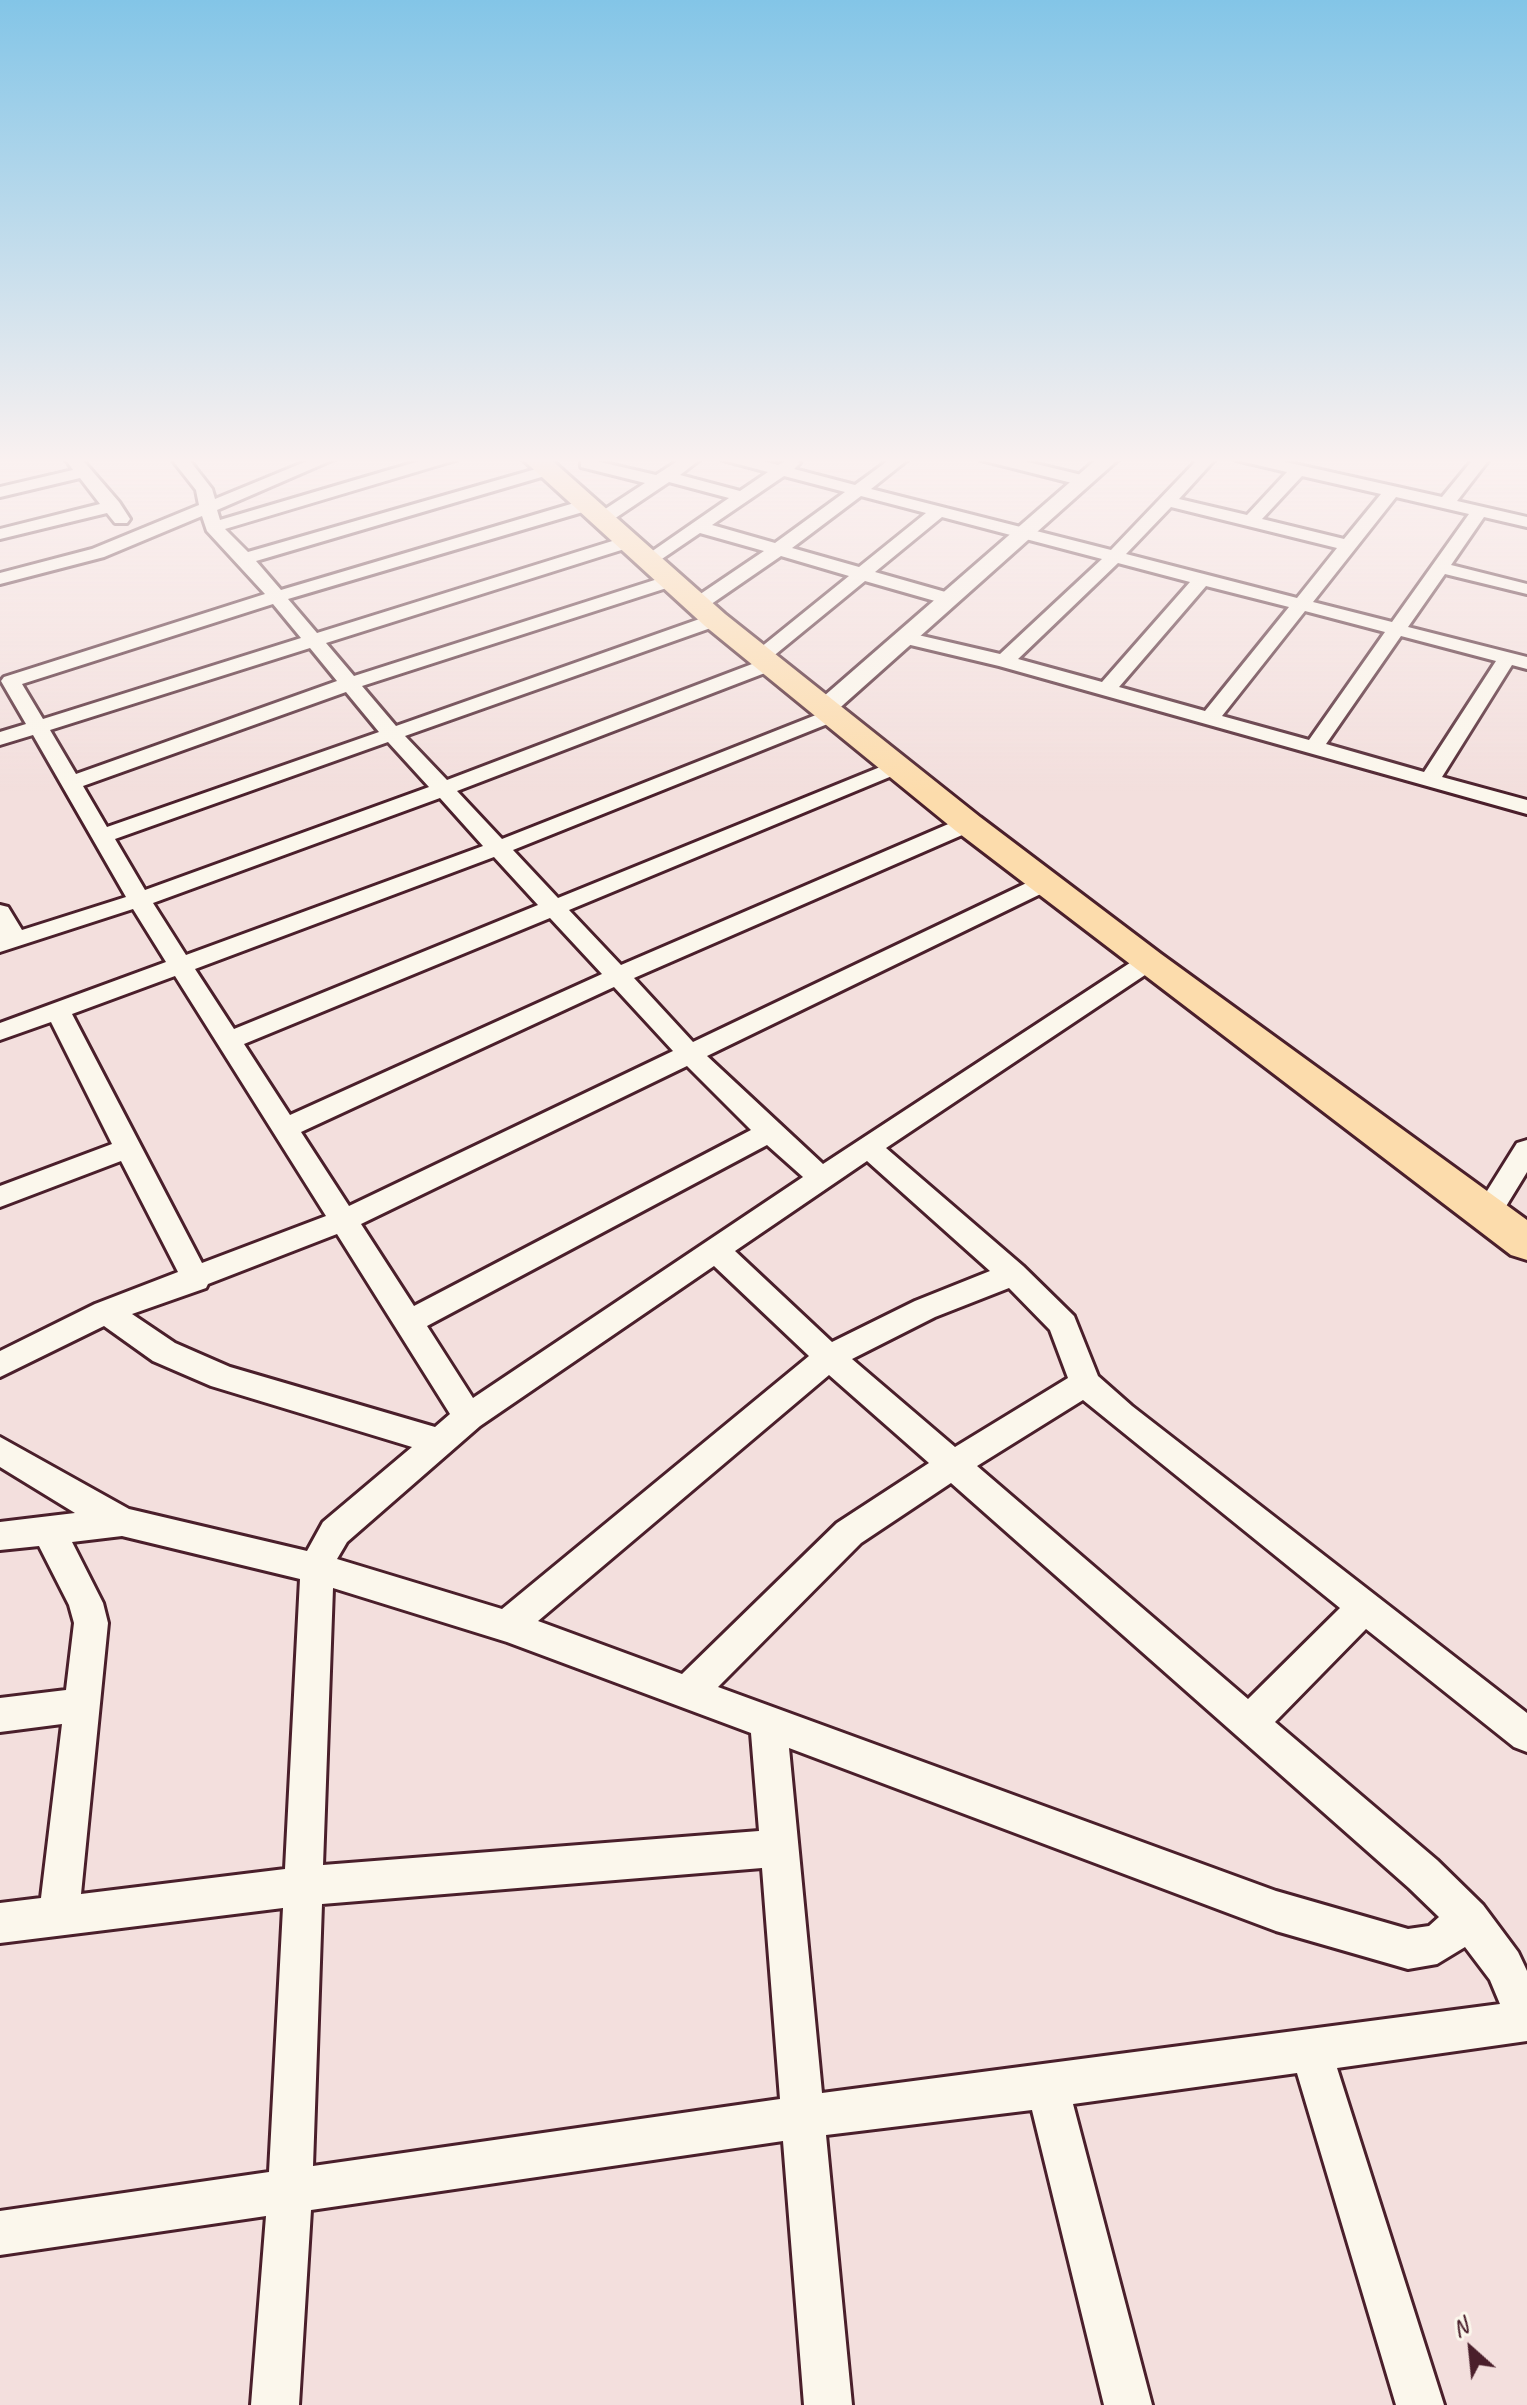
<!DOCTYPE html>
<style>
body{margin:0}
#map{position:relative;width:1527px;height:2405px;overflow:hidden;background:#f3dfdd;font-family:Caveat,sans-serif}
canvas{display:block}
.north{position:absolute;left:1431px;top:2309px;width:80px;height:80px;-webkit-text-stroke:6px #fbf7ec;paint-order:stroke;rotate:333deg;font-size:22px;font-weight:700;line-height:32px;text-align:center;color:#4a1f2b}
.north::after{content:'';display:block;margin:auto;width:28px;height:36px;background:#4a1f2b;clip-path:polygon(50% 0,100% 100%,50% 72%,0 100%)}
</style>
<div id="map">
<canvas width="1527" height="2405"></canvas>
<div class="north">N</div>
</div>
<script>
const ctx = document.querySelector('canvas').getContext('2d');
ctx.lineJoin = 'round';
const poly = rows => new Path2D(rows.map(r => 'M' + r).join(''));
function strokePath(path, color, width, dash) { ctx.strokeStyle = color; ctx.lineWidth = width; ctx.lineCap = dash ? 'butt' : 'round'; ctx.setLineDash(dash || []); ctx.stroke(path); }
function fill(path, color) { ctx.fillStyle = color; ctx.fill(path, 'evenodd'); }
const minor = poly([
 [64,457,80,457,119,502,130,519,127,523,115,523,107,513,0,539,0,529,100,504,80,478,0,497,0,487,73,470,64,457],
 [170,457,187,457,212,489,215,499,317,457,339,457,217,510,220,520,433,457,458,457,456,460,225,529,248,552,543,467,549,465,557,470,555,473,256,561,281,590,581,501,587,500,595,505,593,509,288,599,317,633,622,538,628,537,637,542,634,546,326,643,354,676,664,577,670,576,679,581,676,585,362,686,396,726,708,616,715,614,724,620,722,624,405,736,447,780,760,661,752,656,755,652,849,576,781,556,704,609,690,609,688,605,690,601,764,551,700,533,653,565,641,565,638,561,729,498,669,482,608,523,596,523,593,519,596,515,645,483,581,467,581,461,587,459,656,475,684,457,703,457,680,475,740,491,768,472,723,460,721,457,748,457,778,465,792,458,800,463,794,469,855,485,893,457,911,457,871,489,1111,550,1200,457,1217,457,1179,499,1247,515,1287,472,1236,460,1234,457,1263,457,1442,497,1475,457,1491,457,1457,501,1527,517,1527,527,1484,517,1451,565,1527,584,1527,594,1445,574,1408,627,1527,657,1527,669,1512,665,1442,777,1527,800,1527,814,999,666,898,642,895,638,898,634,905,632,1000,654,1102,559,942,517,875,572,956,595,958,599,956,603,949,605,865,581,771,658,781,664,778,668,457,791,502,839,826,711,833,709,843,715,840,719,513,850,558,898,890,763,904,763,908,767,904,771,569,910,621,965,960,819,976,819,979,824,976,829,634,978,693,1042,1037,878,1053,878,1056,883,1053,888,707,1056,823,1164,1139,957,1148,954,1157,957,1160,962,1157,967,886,1148,1023,1266,1074,1316,1098,1376,1132,1406,1527,1713,1527,1752,1514,1747,1366,1629,1275,1722,1437,1860,1483,1905,1518,1952,1527,1971,1527,2041,1337,2068,1444,2405,1396,2405,1297,2073,1073,2104,1152,2405,1104,2405,1032,2110,826,2135,852,2405,804,2405,783,2141,311,2210,299,2405,251,2405,266,2216,0,2255,0,2211,269,2172,283,1908,0,1943,0,1903,41,1898,62,1724,0,1732,0,1698,66,1690,74,1623,69,1605,39,1546,0,1550,0,1522,75,1513,0,1467,0,1437,129,1509,307,1551,323,1522,412,1447,211,1386,153,1361,104,1326,0,1377,0,1351,95,1304,178,1272,121,1161,0,1207,0,1186,112,1144,51,1022,0,1040,0,1023,166,962,133,909,0,952,0,905,8,907,22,930,126,897,33,735,0,745,0,732,26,724,1,681,4,677,265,594,207,531,202,516,104,557,0,584,0,573,92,549,199,505,196,490,170,457],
 [784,476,845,492,775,543,712,525,784,476],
 [1302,476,1381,494,1344,539,1262,519,1302,476],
 [861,496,926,513,859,567,792,548,861,496],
 [1396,497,1469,514,1392,622,1313,602,1396,497],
 [1171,507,1337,548,1297,598,1126,554,1171,507],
 [1118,563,1190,582,1102,682,1018,659,1118,563],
 [1206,586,1289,607,1205,711,1119,687,1206,586],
 [273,604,301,638,43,719,22,684,273,604],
 [1305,611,1385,632,1309,740,1222,716,1305,611],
 [1401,636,1496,661,1424,772,1326,744,1401,636],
 [310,648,337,681,76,774,50,730,310,648],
 [346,692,379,732,107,827,83,786,346,692],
 [388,742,429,787,145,890,115,839,388,742],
 [440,798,483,846,186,955,153,903,440,798],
 [494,857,538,905,234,1029,195,969,494,857],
 [550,918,602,974,290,1115,244,1044,550,918],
 [175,976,326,1216,202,1263,72,1014,175,976],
 [614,987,673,1051,349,1206,301,1132,614,987],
 [687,1066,751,1130,414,1306,361,1224,687,1066],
 [767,1145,803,1177,473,1398,427,1326,767,1145],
 [867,1161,990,1271,915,1301,832,1342,735,1251,867,1161],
 [337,1234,450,1414,435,1427,230,1367,175,1343,132,1314,206,1288,208,1284,337,1234],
 [714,1266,809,1356,502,1609,337,1559,347,1542,480,1426,714,1266],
 [1009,1288,1050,1330,1068,1378,955,1447,852,1359,935,1317,1009,1288],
 [829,1375,929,1463,837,1523,682,1674,538,1621,829,1375],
 [1083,1400,1340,1608,1248,1699,977,1466,1083,1400],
 [951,1483,1409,1888,1439,1917,1429,1926,1408,1929,1276,1891,718,1687,861,1543,951,1483],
 [122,1536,300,1579,285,1869,81,1894,108,1623,103,1603,72,1542,122,1536],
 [333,1588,507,1642,751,1733,759,1831,323,1865,333,1588],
 [789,1748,1276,1931,1408,1969,1437,1964,1465,1947,1490,1980,1500,2004,822,2093,789,1748],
 [762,1868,780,2099,313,2166,322,1904,762,1868],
 [979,457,1007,457,1090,477,1092,481,1084,486,981,460,979,457],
 [1527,1140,1527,1172,1497,1221,1487,1224,1477,1221,1473,1214,1477,1207,1517,1143,1527,1140]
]);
const tertiary = poly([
 [1099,457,1121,457,834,713,816,713,813,708,816,703,1099,457]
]);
const primary = poly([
 [520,457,548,457,725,614,980,817,1161,954,1527,1220,1527,1260,1511,1255,956,831,705,626,520,457]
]);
strokePath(minor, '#4a1f2b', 6);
strokePath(tertiary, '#4a1f2b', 6);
strokePath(primary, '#4a1f2b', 6);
fill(minor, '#fbf7ec');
fill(tertiary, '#fbf7ec');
fill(primary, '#fcdcac');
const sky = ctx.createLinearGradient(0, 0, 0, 794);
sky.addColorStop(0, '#83c5e7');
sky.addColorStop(0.58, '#faf1f0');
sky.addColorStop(1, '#faf1f000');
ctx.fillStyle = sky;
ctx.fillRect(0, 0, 1527, 794);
</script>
